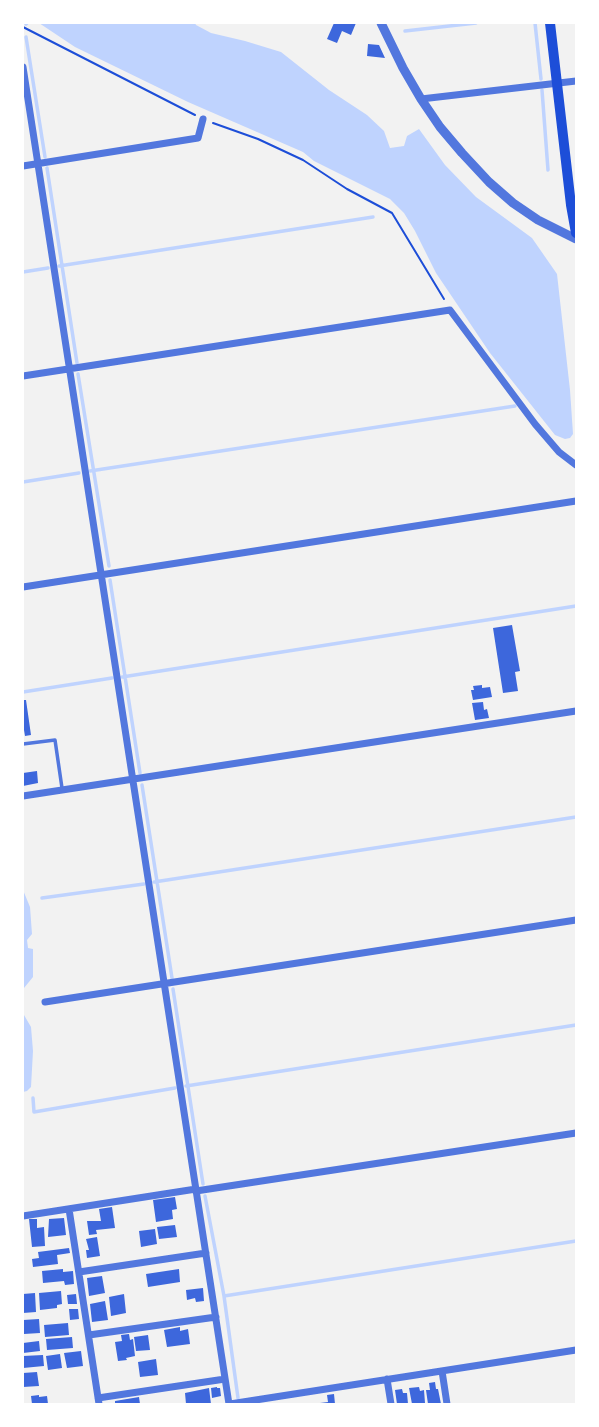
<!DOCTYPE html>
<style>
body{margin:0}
#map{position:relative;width:599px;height:1427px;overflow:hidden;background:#f2f2f2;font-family:Roboto,sans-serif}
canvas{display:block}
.frame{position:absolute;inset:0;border:24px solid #fff;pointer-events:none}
</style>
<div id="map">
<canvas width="599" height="1427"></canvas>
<div class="frame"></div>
</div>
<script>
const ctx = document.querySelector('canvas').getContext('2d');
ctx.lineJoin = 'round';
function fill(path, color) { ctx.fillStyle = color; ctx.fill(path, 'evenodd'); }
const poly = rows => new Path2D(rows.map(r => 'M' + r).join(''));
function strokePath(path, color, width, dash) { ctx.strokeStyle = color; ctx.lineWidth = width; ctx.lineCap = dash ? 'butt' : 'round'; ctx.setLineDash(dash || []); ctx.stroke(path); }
fill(poly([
 [39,23,195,23,196,25,211,33,245,41,281,52,329,90,367,115,384,131,390,148,404,146,407,136,419,129,445,165,476,197,532,238,557,274,570,390,573,434,570,438,565,439,555,435,490,353,436,273,415,231,404,213,390,199,314,161,303,152,188,102,75,47],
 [23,890,30,907,32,934,27,940,28,948,33,949,33,977,24,988,23,1002],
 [23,1005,24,1015,31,1027,33,1051,31,1087,27,1091,23,1092]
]), '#bfd3fe');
strokePath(poly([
 [535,23,541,79],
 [26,24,27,23],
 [405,31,476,23],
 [26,37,45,157],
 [542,90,548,170],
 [47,168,77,363],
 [59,266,373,217],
 [23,272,48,268],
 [78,374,109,566],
 [90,471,515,406],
 [23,482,79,473],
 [110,580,140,773],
 [122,677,576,606],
 [23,692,112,678],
 [142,785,172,978],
 [154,882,576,817],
 [42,898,144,884],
 [173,989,203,1184],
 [186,1086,576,1025],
 [33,1098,34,1112,175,1088],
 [205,1196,224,1296,238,1398],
 [224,1296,576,1241]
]), '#bfd3fe', 3.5);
fill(poly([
 [334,23,356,23,351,35,342,31,337,43,327,39],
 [368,44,379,45,385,58,367,56],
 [512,625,520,671,515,672,518,691,503,693,493,628],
 [482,685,482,688,490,687,492,697,473,700,471,690,474,690,473,686],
 [23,700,26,700,31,735,25,736,24,730,23,730],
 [483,702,484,710,487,709,489,718,475,720,472,703],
 [37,771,38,783,23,786,23,773],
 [175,1197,177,1209,172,1210,173,1219,156,1222,153,1200],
 [112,1207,115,1228,96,1230,97,1234,89,1235,87,1221,101,1221,99,1209],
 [64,1218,66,1235,48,1237,49,1219],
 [29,1219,37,1219,37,1228,44,1227,45,1246,32,1247],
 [175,1225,177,1237,159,1239,157,1227],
 [155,1229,157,1244,141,1247,139,1231],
 [97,1237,100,1256,87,1258,86,1250,89,1250,86,1239],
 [69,1248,70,1253,57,1255,58,1264,33,1267,32,1259,39,1258,38,1252],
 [63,1269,63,1272,73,1271,74,1284,65,1285,64,1281,43,1283,42,1271],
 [179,1269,180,1282,148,1287,146,1274],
 [102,1276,105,1293,89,1296,87,1278],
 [203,1288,204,1301,196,1302,195,1298,187,1300,186,1290],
 [61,1291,62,1304,57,1305,57,1308,40,1310,39,1293],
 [35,1293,36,1312,23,1313,23,1294],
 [76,1294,77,1304,68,1304,67,1295],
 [124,1294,126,1313,111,1316,109,1297],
 [105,1301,108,1320,92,1322,90,1304],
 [69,1309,78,1309,79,1319,70,1320],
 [39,1319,40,1333,24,1334,23,1320],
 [68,1323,69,1335,45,1337,44,1325],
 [180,1327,180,1331,188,1329,190,1344,167,1347,164,1330],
 [129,1334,130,1340,133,1339,135,1356,126,1358,127,1360,118,1361,115,1342,122,1341,121,1335],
 [148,1335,150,1350,136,1351,134,1337],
 [72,1337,73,1348,47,1350,46,1339],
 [39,1341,40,1351,23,1353,23,1343],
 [81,1351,83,1366,67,1368,64,1353],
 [60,1354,62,1368,48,1370,46,1356],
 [43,1355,44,1366,23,1368,23,1356],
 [156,1359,158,1375,140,1377,138,1362],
 [37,1372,39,1386,23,1387,23,1373],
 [435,1382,436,1389,438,1389,441,1404,428,1404,426,1390,430,1390,429,1383],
 [217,1387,217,1388,220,1388,221,1396,212,1398,211,1388],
 [419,1387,420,1391,424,1390,425,1403,412,1404,409,1388],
 [209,1388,211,1404,186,1404,185,1393],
 [402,1389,403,1393,407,1393,408,1404,397,1404,395,1390],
 [334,1394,335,1404,320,1404,320,1403,328,1402,327,1395],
 [39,1395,39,1397,47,1396,48,1404,32,1404,31,1396],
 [139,1397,140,1404,115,1404,115,1401]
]), '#3d67dc');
strokePath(poly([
 [23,27,195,115],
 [213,123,258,139,303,160,347,189,392,213,444,299]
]), '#1d4ed8', 2);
strokePath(poly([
 [23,744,55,740,62,788]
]), '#5277de', 3.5);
strokePath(poly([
 [23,67,229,1404],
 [421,99,576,81],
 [23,166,198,138,203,119],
 [23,376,450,310,535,424,559,452,576,465],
 [23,587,576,501],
 [23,796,576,711],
 [45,1002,576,920],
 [196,1191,576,1133],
 [69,1209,99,1404],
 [23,1216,196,1189],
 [79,1272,206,1253],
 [89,1335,216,1317],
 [442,1371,447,1404],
 [387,1379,391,1404],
 [98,1398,225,1379],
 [230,1404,576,1350]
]), '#5277de', 7);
strokePath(poly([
 [381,23,403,68,421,99,440,127,462,153,489,182,513,203,538,220,576,239]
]), '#5277de', 9);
strokePath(poly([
 [550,23,571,205,576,233]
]), '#1d4ed8', 10);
</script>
